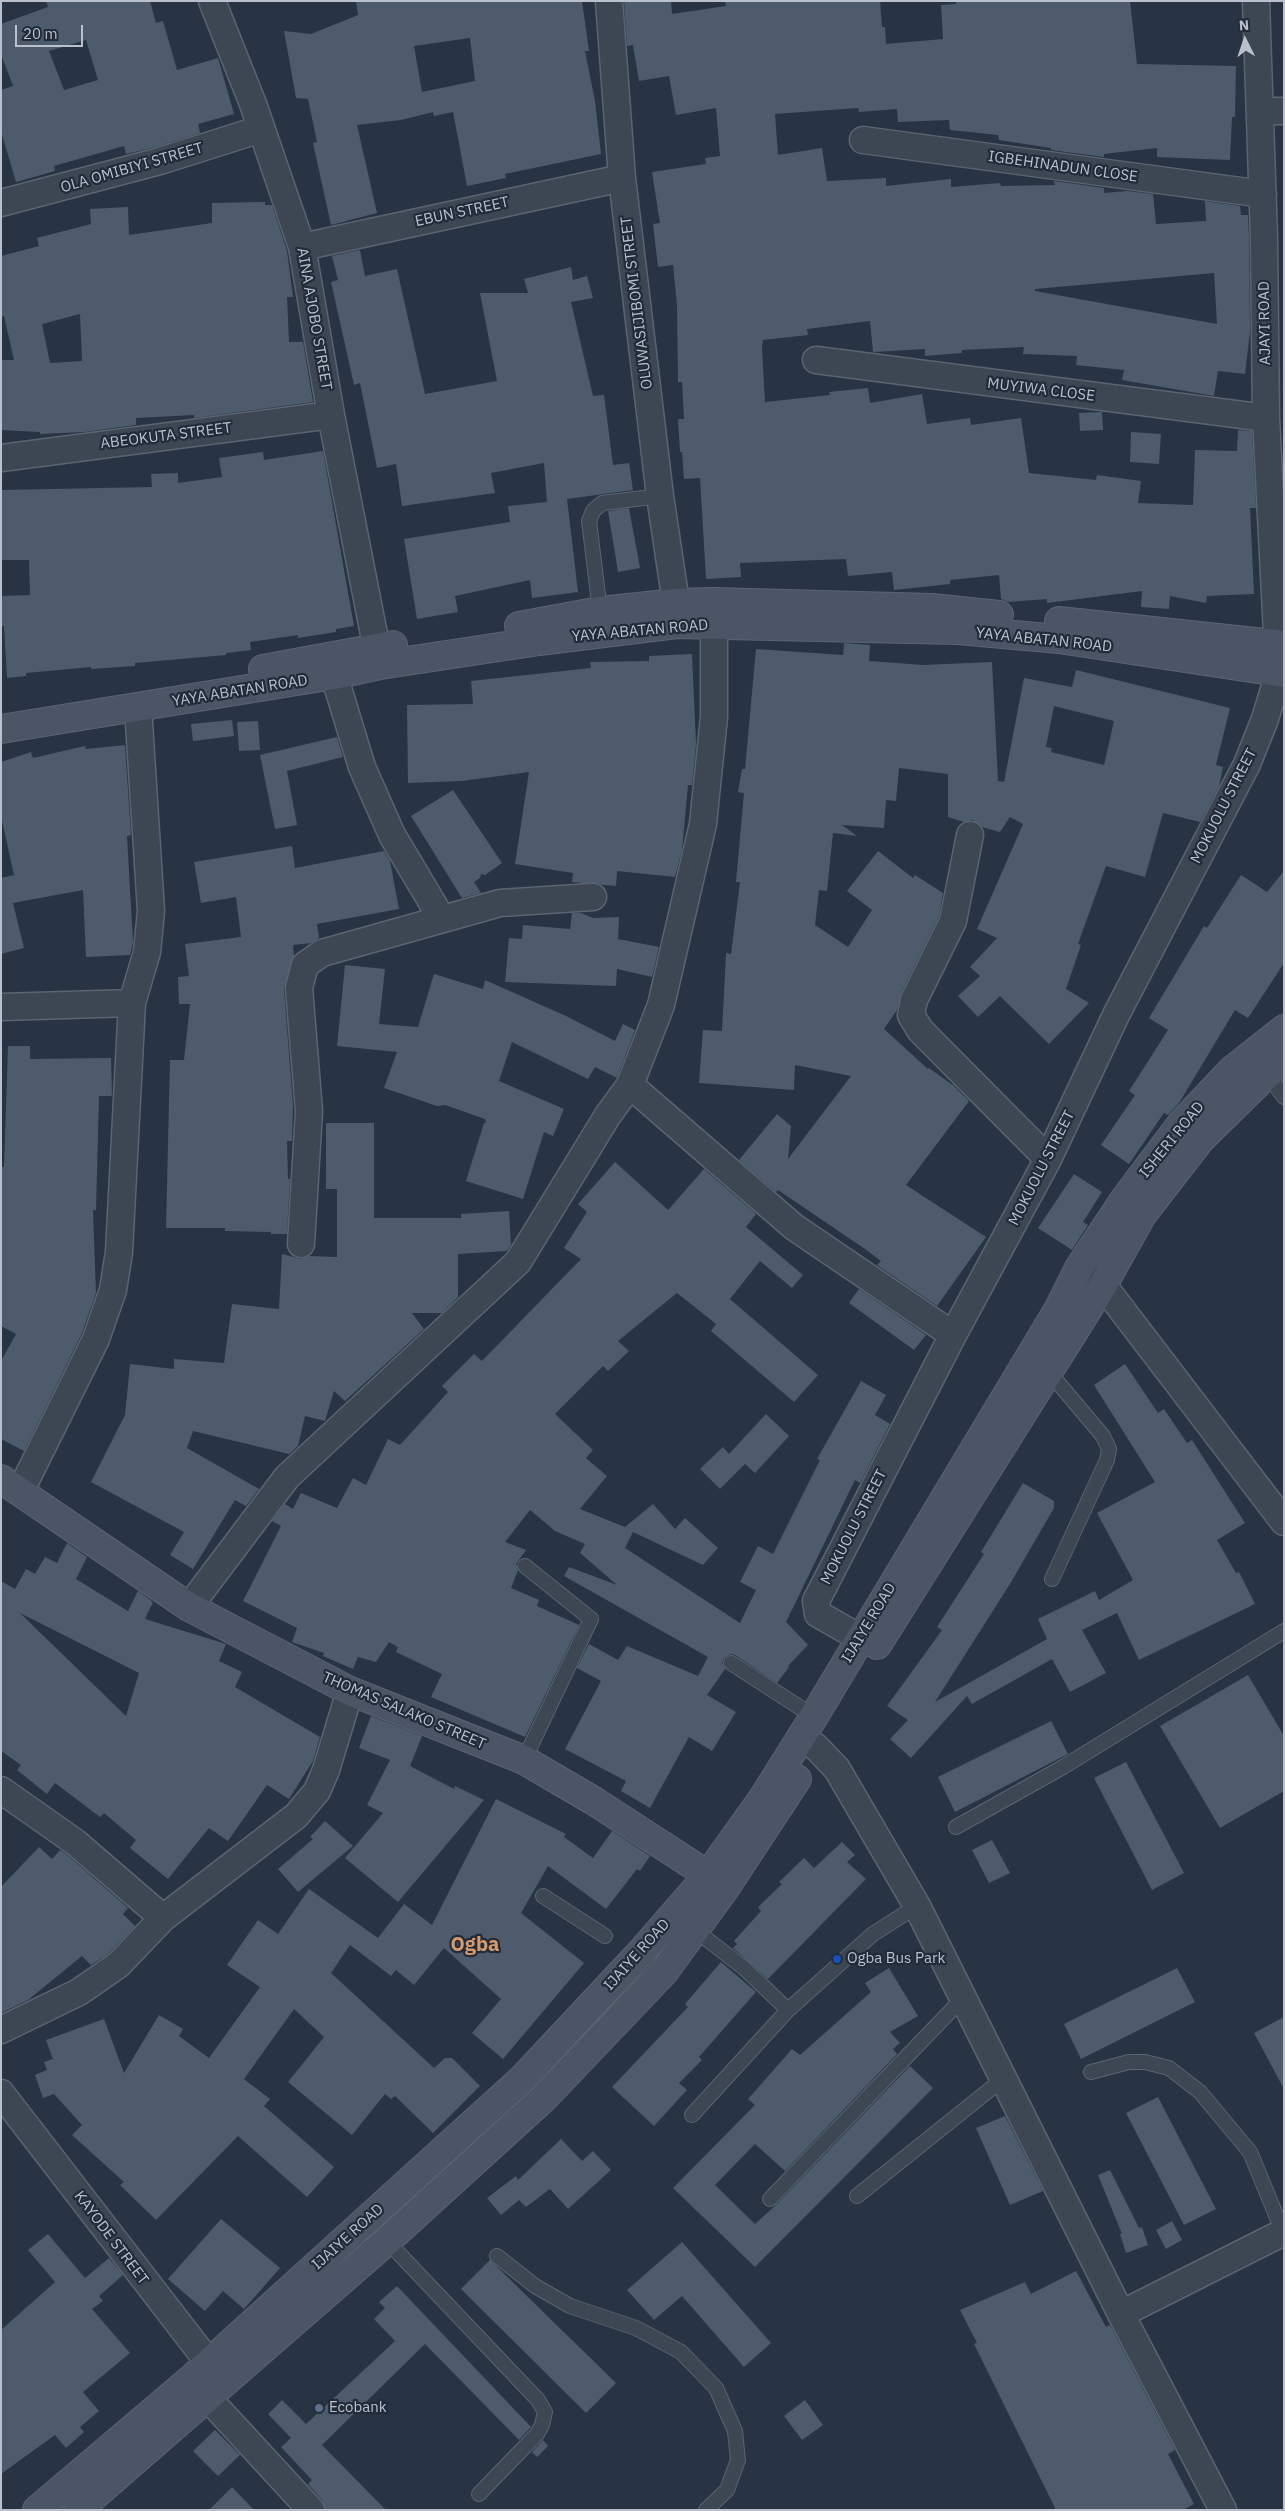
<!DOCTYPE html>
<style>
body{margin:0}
#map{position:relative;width:1285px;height:2511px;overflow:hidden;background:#283444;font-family:"IBM Plex Sans",sans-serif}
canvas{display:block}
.frame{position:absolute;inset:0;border:2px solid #bac1cd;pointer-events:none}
.north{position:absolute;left:1220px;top:15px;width:50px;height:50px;-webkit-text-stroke:4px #212b39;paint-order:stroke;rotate:356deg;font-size:14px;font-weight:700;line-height:20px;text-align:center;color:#bac1cd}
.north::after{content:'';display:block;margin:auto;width:18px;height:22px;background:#bac1cd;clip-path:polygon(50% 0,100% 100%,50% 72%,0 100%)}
.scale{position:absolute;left:15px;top:25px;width:68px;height:22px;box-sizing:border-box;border:2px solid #bac1cd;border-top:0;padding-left:6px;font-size:15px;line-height:18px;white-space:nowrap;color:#bac1cd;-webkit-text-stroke:4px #212b39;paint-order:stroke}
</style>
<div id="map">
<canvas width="1285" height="2511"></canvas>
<div class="frame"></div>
<div class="north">N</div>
<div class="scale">20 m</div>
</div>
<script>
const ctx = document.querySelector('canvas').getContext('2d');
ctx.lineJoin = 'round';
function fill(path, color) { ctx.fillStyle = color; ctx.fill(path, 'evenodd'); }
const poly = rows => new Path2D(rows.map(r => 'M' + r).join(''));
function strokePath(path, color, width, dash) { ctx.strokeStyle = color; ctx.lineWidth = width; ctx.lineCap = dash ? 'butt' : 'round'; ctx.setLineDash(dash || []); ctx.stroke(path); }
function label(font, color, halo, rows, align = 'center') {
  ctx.font = font + ' "IBM Plex Sans",sans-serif'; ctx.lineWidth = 4.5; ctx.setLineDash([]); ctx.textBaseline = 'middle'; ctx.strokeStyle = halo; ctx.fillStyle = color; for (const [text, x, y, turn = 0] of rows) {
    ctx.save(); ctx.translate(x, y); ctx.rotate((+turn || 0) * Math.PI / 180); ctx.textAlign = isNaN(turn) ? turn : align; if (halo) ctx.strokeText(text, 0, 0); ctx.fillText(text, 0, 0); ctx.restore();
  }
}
fill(poly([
 [46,1,150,1,156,23,163,21,177,70,218,58,234,114,198,124,200,133,156,147,126,154,124,146,54,166,55,171,16,182,1,131,1,90,13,86,1,54,1,24,48,7],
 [86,40,98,80,64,90,49,51],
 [356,1,582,1,589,51,585,51,595,101,601,154,505,174,506,178,467,186,453,112,434,116,433,112,401,120,357,125,377,213,331,225,313,143,317,142,308,99,296,98,284,31,311,34,358,15],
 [470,38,475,81,422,92,414,46],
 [624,1,671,1,672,14,726,6,725,1,880,1,882,27,885,27,886,44,943,39,941,5,956,4,956,1,1130,1,1137,64,1236,66,1235,117,1232,117,1230,160,1157,157,1157,148,1104,154,1104,157,1051,150,1051,148,999,140,998,135,950,130,949,120,898,122,897,109,859,112,858,108,775,114,778,155,822,148,827,181,886,178,886,186,951,179,951,187,1000,183,1001,186,1055,185,1054,181,1104,188,1104,193,1127,191,1153,194,1156,224,1206,221,1205,201,1240,206,1241,215,1248,215,1249,238,1250,331,1245,374,1218,371,1214,396,1122,380,1124,370,1076,365,1077,356,1023,354,1024,347,962,350,962,353,925,356,925,349,873,352,870,321,807,329,808,335,763,340,762,348,765,402,830,395,829,392,868,388,870,403,922,394,927,424,970,418,971,425,1021,418,1029,473,1096,480,1097,475,1141,481,1138,503,1193,505,1195,450,1237,451,1238,430,1252,431,1256,508,1250,508,1254,594,1207,596,1206,603,1170,596,1169,609,1141,607,1142,591,1047,603,1047,599,1008,602,1001,599,999,575,950,580,950,584,894,590,892,572,848,576,846,559,740,563,741,577,706,579,700,478,684,479,682,452,680,452,678,419,684,419,682,382,678,382,677,305,673,265,658,267,653,224,660,223,652,172,706,164,705,158,720,156,716,108,676,115,669,76,639,81,633,45,627,46],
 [1214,273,1217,324,1035,291,1035,289],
 [265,202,265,205,272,205,287,251,293,297,287,297,289,342,303,342,313,402,194,418,194,415,136,418,136,425,85,432,40,434,40,432,1,430,1,360,14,360,4,316,1,317,1,256,39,246,37,238,91,224,90,209,128,207,129,235,212,223,212,203],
 [80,314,82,361,50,363,42,324],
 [360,250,365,276,397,269,425,394,497,381,480,293,528,293,524,279,571,267,573,280,587,276,593,298,571,302,593,396,604,395,613,465,629,463,633,490,567,499,578,592,532,598,530,580,455,596,458,612,417,619,404,539,510,522,508,506,547,502,544,463,491,473,495,493,402,506,396,464,377,468,360,383,354,385,331,282,338,280,332,256],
 [1102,412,1103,430,1080,431,1079,413],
 [1131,432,1161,434,1159,464,1130,462],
 [323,451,354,626,336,629,336,632,298,638,298,635,250,642,251,650,226,653,226,655,135,663,135,666,91,669,91,667,26,673,26,676,7,678,4,626,1,626,1,596,30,595,29,560,1,560,1,490,152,487,151,474,178,473,178,483,222,477,219,458,263,452,264,460],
 [629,508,640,568,618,572,608,511],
 [844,643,870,645,869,661,923,665,992,662,998,781,1004,782,1024,678,1072,687,1076,670,1230,708,1216,765,1223,767,1219,786,1200,822,1163,813,1145,877,1106,866,1078,944,1081,945,1066,989,1089,1003,1049,1044,1000,996,978,1017,958,996,980,976,970,967,997,938,977,929,1023,824,1010,817,1000,832,982,827,973,820,964,822,948,817,948,774,899,768,896,801,886,800,884,828,842,825,857,836,833,833,827,891,819,890,815,925,848,947,872,910,847,891,878,851,913,878,915,875,943,893,939,916,901,993,897,1010,884,1029,928,1069,929,1068,954,1086,969,1101,906,1185,986,1237,937,1306,877,1265,881,1261,865,1249,778,1190,776,1192,739,1160,777,1114,791,1126,788,1159,851,1076,795,1065,794,1090,699,1083,703,1030,722,1031,726,953,731,954,740,882,736,882,744,793,738,792,742,769,745,769,756,649,843,655],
 [1054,706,1114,721,1104,765,1051,752,1052,748,1046,747],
 [692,654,696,744,692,785,688,785,682,850,675,877,617,871,616,886,572,882,573,873,515,864,529,772,462,781,408,783,407,705,473,704,471,681,591,668,590,662,649,661,649,656],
 [232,720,234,736,193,741,191,724],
 [258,721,260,750,239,751,237,722],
 [337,737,343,757,287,771,297,825,275,829,260,755],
 [125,745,131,835,127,836,133,942,130,955,86,957,83,890,13,903,24,948,1,954,1,878,14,875,1,816,1,762,31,752,33,758,85,746,86,749],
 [453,790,502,863,485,875,481,874,480,878,474,882,481,893,462,898,411,816],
 [292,846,295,868,384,851,390,861,399,909,317,924,319,938,311,943,293,945,294,956,284,989,293,1105,292,1141,287,1141,288,1179,290,1179,287,1234,271,1234,271,1232,225,1231,225,1228,166,1228,170,1060,184,1060,190,1004,179,1004,178,977,189,976,185,944,241,937,236,897,201,903,194,862],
 [1284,871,1284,963,1248,1018,1235,1010,1179,1103,1168,1115,1164,1113,1129,1164,1101,1145,1135,1095,1129,1091,1168,1030,1149,1018,1204,926,1207,928,1241,875,1267,892],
 [572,913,581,913,593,918,619,917,618,939,659,947,652,977,617,969,616,986,505,982,509,938,522,939,523,925,570,929],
 [345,965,385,969,379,1024,418,1027,434,974,483,989,485,980,566,1016,615,1041,623,1024,635,1030,617,1078,595,1067,588,1079,512,1042,499,1081,564,1109,553,1136,544,1132,523,1199,466,1181,484,1123,486,1123,485,1119,445,1105,437,1106,384,1088,397,1052,337,1046],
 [8,1046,30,1046,30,1059,111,1058,112,1096,99,1096,96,1210,93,1210,96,1293,82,1333,24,1451,1,1439,1,1361,16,1334,1,1326,1,1167,4,1167],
 [326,1123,374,1123,374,1218,461,1218,461,1214,509,1211,511,1245,507,1251,458,1254,458,1297,442,1313,412,1313,424,1329,345,1401,334,1391,325,1421,305,1416,298,1446,289,1454,193,1431,187,1448,259,1489,246,1506,235,1500,193,1569,170,1555,184,1532,91,1482,125,1415,130,1364,174,1369,174,1359,224,1363,232,1304,279,1309,282,1254,301,1259,309,1256,337,1257,337,1189,326,1189],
 [615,1162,668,1210,704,1169,756,1214,746,1227,803,1275,792,1288,760,1261,730,1299,818,1375,794,1402,711,1331,716,1324,677,1293,618,1341,629,1351,608,1371,603,1366,555,1414,593,1450,586,1458,607,1476,580,1509,625,1527,653,1504,675,1529,685,1518,718,1548,703,1565,633,1532,625,1548,740,1623,756,1590,740,1582,758,1546,773,1554,820,1460,817,1459,861,1381,886,1395,875,1415,890,1424,860,1483,855,1480,786,1622,808,1645,788,1666,789,1667,777,1683,735,1655,731,1654,724,1658,722,1663,725,1669,707,1695,736,1712,712,1751,689,1737,650,1808,621,1791,626,1781,565,1749,601,1681,577,1668,589,1644,618,1660,627,1646,698,1676,708,1657,564,1576,569,1567,617,1585,580,1553,585,1544,555,1531,530,1510,505,1542,526,1550,516,1564,518,1570,511,1588,539,1600,537,1606,579,1625,525,1737,431,1697,442,1674,396,1652,398,1647,389,1642,376,1662,358,1657,353,1669,323,1656,324,1653,292,1642,297,1628,243,1601,281,1526,272,1521,285,1504,293,1509,301,1493,337,1508,353,1478,366,1485,388,1439,400,1445,448,1392,442,1386,474,1354,482,1361,581,1259,564,1248,587,1212,578,1204],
 [1074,1174,1102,1192,1083,1222,1088,1225,1072,1250,1038,1228],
 [859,1289,926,1335,914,1350,849,1303],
 [1125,1364,1158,1413,1164,1409,1187,1443,1192,1440,1245,1523,1217,1540,1236,1573,1239,1572,1255,1604,1139,1660,1117,1613,1082,1630,1106,1673,1070,1692,1052,1659,972,1704,967,1696,911,1758,890,1739,908,1720,887,1706,942,1630,937,1627,984,1554,981,1552,1023,1483,1054,1501,1054,1508,1010,1584,935,1702,1047,1639,1038,1619,1095,1591,1099,1600,1133,1580,1097,1513,1155,1482,1094,1385],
 [766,1414,789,1436,755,1473,745,1464,720,1489,700,1469,723,1447,729,1454],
 [67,1543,87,1557,76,1579,128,1611,138,1591,153,1602,145,1619,226,1644,219,1661,242,1672,235,1687,320,1737,313,1761,289,1799,267,1785,228,1841,209,1828,168,1879,130,1848,136,1840,104,1813,100,1817,55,1783,47,1794,17,1770,21,1765,1,1751,1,1581,15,1589,26,1569,35,1574,45,1557,57,1563],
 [20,1613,139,1673,126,1716],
 [1248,1675,1284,1736,1284,1791,1220,1828,1160,1726],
 [371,1716,422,1736,410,1766,454,1789,455,1786,484,1800,398,1902,345,1858,383,1813,367,1805,390,1760,359,1748],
 [1051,1721,1068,1754,955,1812,938,1777],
 [1126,1762,1184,1873,1152,1890,1094,1778],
 [496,1799,566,1834,564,1837,593,1858,612,1831,650,1856,640,1871,637,1869,606,1909,548,1866,521,1913,584,1963,503,2059,472,2033,501,1999,444,1948,414,1985,396,1970,391,1976,350,1945,331,1973,434,2068,445,2058,452,2058,480,2086,433,2133,395,2096,391,2099,385,2094,352,2135,288,2082,324,2037,294,2009,244,2079,270,2099,264,2106,334,2167,307,2197,238,2136,156,2220,120,2185,124,2182,72,2135,82,2125,54,2094,43,2098,35,2075,47,2070,44,2062,53,2059,46,2040,104,2019,124,2073,159,2015,183,2029,179,2036,209,2058,260,1987,227,1965,258,1920,278,1934,309,1889,378,1938,404,1904,432,1925],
 [325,1821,353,1846,298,1892,278,1869,313,1839,310,1837],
 [992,1840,1010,1873,989,1883,972,1850],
 [842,1842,855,1855,847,1862,866,1879,768,1979,733,1948,737,1944,734,1941,761,1911,758,1907,782,1884,779,1882,804,1858,814,1868],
 [39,1847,52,1859,60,1850,66,1854,128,1908,123,1914,135,1926,108,1954,91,1965,82,1956,28,2000,1,2013,1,1887],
 [721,1962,756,1992,699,2057,702,2060,679,2083,687,2090,654,2126,612,2087,688,2007,685,2004],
 [889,1968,918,2016,890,2032,900,2043,893,2049,897,2054,785,2171,755,2144,715,2185,755,2224,776,2205,910,2066,933,2088,755,2267,673,2188,755,2105,748,2099,792,2049,800,2055,871,1992,865,1983],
 [1177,1968,1195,2002,1081,2059,1064,2024],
 [1284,2017,1284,2089,1254,2033],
 [1158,2097,1216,2209,1184,2225,1126,2113],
 [1005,2116,1043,2191,1010,2205,976,2128],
 [561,2139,582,2161,593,2151,611,2170,568,2209,550,2189,526,2207,519,2200,501,2215,487,2198,516,2176,518,2180],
 [1110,2170,1139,2228,1142,2227,1148,2245,1126,2253,1120,2234,1122,2234,1098,2175],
 [221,2219,280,2268,244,2309,223,2291,205,2311,168,2279],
 [1172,2221,1182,2240,1166,2249,1156,2230],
 [48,2234,85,2278,109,2258,123,2275,99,2296,103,2301,92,2309,130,2353,83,2392,99,2411,80,2427,84,2432,66,2448,55,2435,1,2474,1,2330,55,2282,28,2250],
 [682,2242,771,2343,744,2367,682,2296,654,2320,627,2290],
 [490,2260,616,2383,586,2413,461,2289],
 [1076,2271,1106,2327,1110,2325,1175,2450,1168,2454,1194,2504,1183,2510,1056,2510,974,2344,977,2343,960,2310,1025,2282,1031,2294],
 [397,2286,531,2427,519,2440,425,2344,322,2445,386,2510,326,2510,322,2500,308,2484,312,2480,281,2447,291,2438,268,2414,282,2400,306,2424,395,2341,374,2319,385,2308,379,2302],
 [805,2400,823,2425,802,2440,784,2416],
 [215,2430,240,2455,218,2476,193,2451],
 [543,2440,548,2446,537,2457,532,2452],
 [232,2487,254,2510,209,2510]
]), '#4e5b6d');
const lane = poly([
 [600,611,589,521,593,511,602,503,660,496],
 [1267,1074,1284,1097],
 [1049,1372,1103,1436,1109,1449,1107,1460,1052,1579],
 [731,1663,813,1716],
 [524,1760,591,1619,525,1566],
 [956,1827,1063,1767,1284,1631],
 [543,1896,605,1936],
 [695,1930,744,1968,788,2010],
 [1091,2072,1129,2062,1145,2062,1169,2068,1200,2092,1250,2152,1283,2232],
 [692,2115,788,2010,873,1934,917,1906],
 [857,2196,1003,2079],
 [770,2199,963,1998],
 [387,2241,538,2400,545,2412,542,2425,537,2434,479,2494],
 [497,2256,535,2286,570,2306,636,2328,681,2352,716,2388,735,2431,738,2460,727,2490,706,2510]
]);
const street = poly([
 [212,1,253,104,302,247,331,415,380,665],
 [609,1,622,178,660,496,676,603,677,624],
 [1260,111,1284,111],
 [863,140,1263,194],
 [1,203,160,161,261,129],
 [302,247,622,178],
 [816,360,1266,418],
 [1,458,331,415],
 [334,675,362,767,392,835,442,919],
 [970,835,953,921,914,1000,911,1015,920,1030,1048,1159],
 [132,1003,147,952,151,911,138,707],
 [1,1007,132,1003,119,1252,113,1290,96,1339,20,1492],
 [630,1085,794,1227,953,1335],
 [301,1244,309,1111,299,988,305,965,322,953,500,903,593,897],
 [1079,1268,1103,1285,1284,1522],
 [189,1607,287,1477,518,1262,608,1115,630,1085,661,1005,703,824,714,717,714,602],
 [860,1638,818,1614,816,1601,953,1335,1048,1159,1117,1013,1247,764,1265,719,1279,673,1266,418,1264,238,1256,1],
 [801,1738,816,1747,837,1769,917,1906,1121,2314,1223,2510],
 [1,1790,75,1842,163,1918],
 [1,2030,79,1992,118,1965,163,1918,296,1816,317,1791,326,1770,350,1691],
 [1,2093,223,2381],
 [1121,2314,1284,2232],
 [193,2382,311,2510]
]);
const secondary = poly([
 [1059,621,1284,645],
 [519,626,600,611,676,603,714,602,932,608,999,615],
 [263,669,393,645],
 [1,729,334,675,380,665,539,641,677,624,958,630,1059,639,1284,673],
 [1,1479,189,1607,350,1691,524,1760,594,1801,708,1875,721,1888],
 [877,1645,1103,1285,1142,1215,1200,1140,1267,1074,1284,1062],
 [37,2510,190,2380,523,2078,641,1952,708,1875,763,1798,810,1723,1058,1310,1079,1268,1124,1200,1181,1124,1231,1071,1284,1029],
 [78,2510,387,2241,544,2098,664,1972,724,1890,797,1779]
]);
strokePath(lane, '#5b6471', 16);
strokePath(street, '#5b6471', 29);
strokePath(secondary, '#5b6471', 30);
strokePath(lane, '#3d4653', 14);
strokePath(street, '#3d4653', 26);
strokePath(secondary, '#4b5566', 28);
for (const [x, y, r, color] of [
 [837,1959,5,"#1a4fb4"],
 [319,2408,5,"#5c6f8a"]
]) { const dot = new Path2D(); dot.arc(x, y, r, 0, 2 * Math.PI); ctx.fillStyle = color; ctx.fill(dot); strokePath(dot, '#212b39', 2); }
label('15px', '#bac1cd', '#212b39', [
 ["IGBEHINADUN CLOSE",1063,167,8],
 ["OLA OMIBIYI STREET",132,168,-16],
 ["EBUN STREET",462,212,-12],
 ["OLUWASIJIBOMI STREET",637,303,-97],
 ["AINA AJOBO STREET",314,319,80],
 ["AJAYI ROAD",1265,323,-91],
 ["MUYIWA CLOSE",1041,390,7],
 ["ABEOKUTA STREET",166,436,-7],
 ["YAYA ABATAN ROAD",640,631,-5],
 ["YAYA ABATAN ROAD",1044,640,6],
 ["YAYA ABATAN ROAD",240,691,-9],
 ["MOKUOLU STREET",1224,806,-63],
 ["ISHERI ROAD",1172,1140,-51],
 ["MOKUOLU STREET",1042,1168,-63],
 ["MOKUOLU STREET",854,1527,-63],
 ["IJAIYE ROAD",869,1623,-59],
 ["THOMAS SALAKO STREET",404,1711,23],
 ["IJAIYE ROAD",637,1955,-48],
 ["IJAIYE ROAD",348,2237,-42],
 ["KAYODE STREET",111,2238,53]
]);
label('15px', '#bac1cd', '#212b39', [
 ["Ogba Bus Park",847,1959],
 ["Ecobank",329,2408]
], 'left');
label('bold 20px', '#d6996c', '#212b39', [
 ["Ogba",475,1945]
]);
</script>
